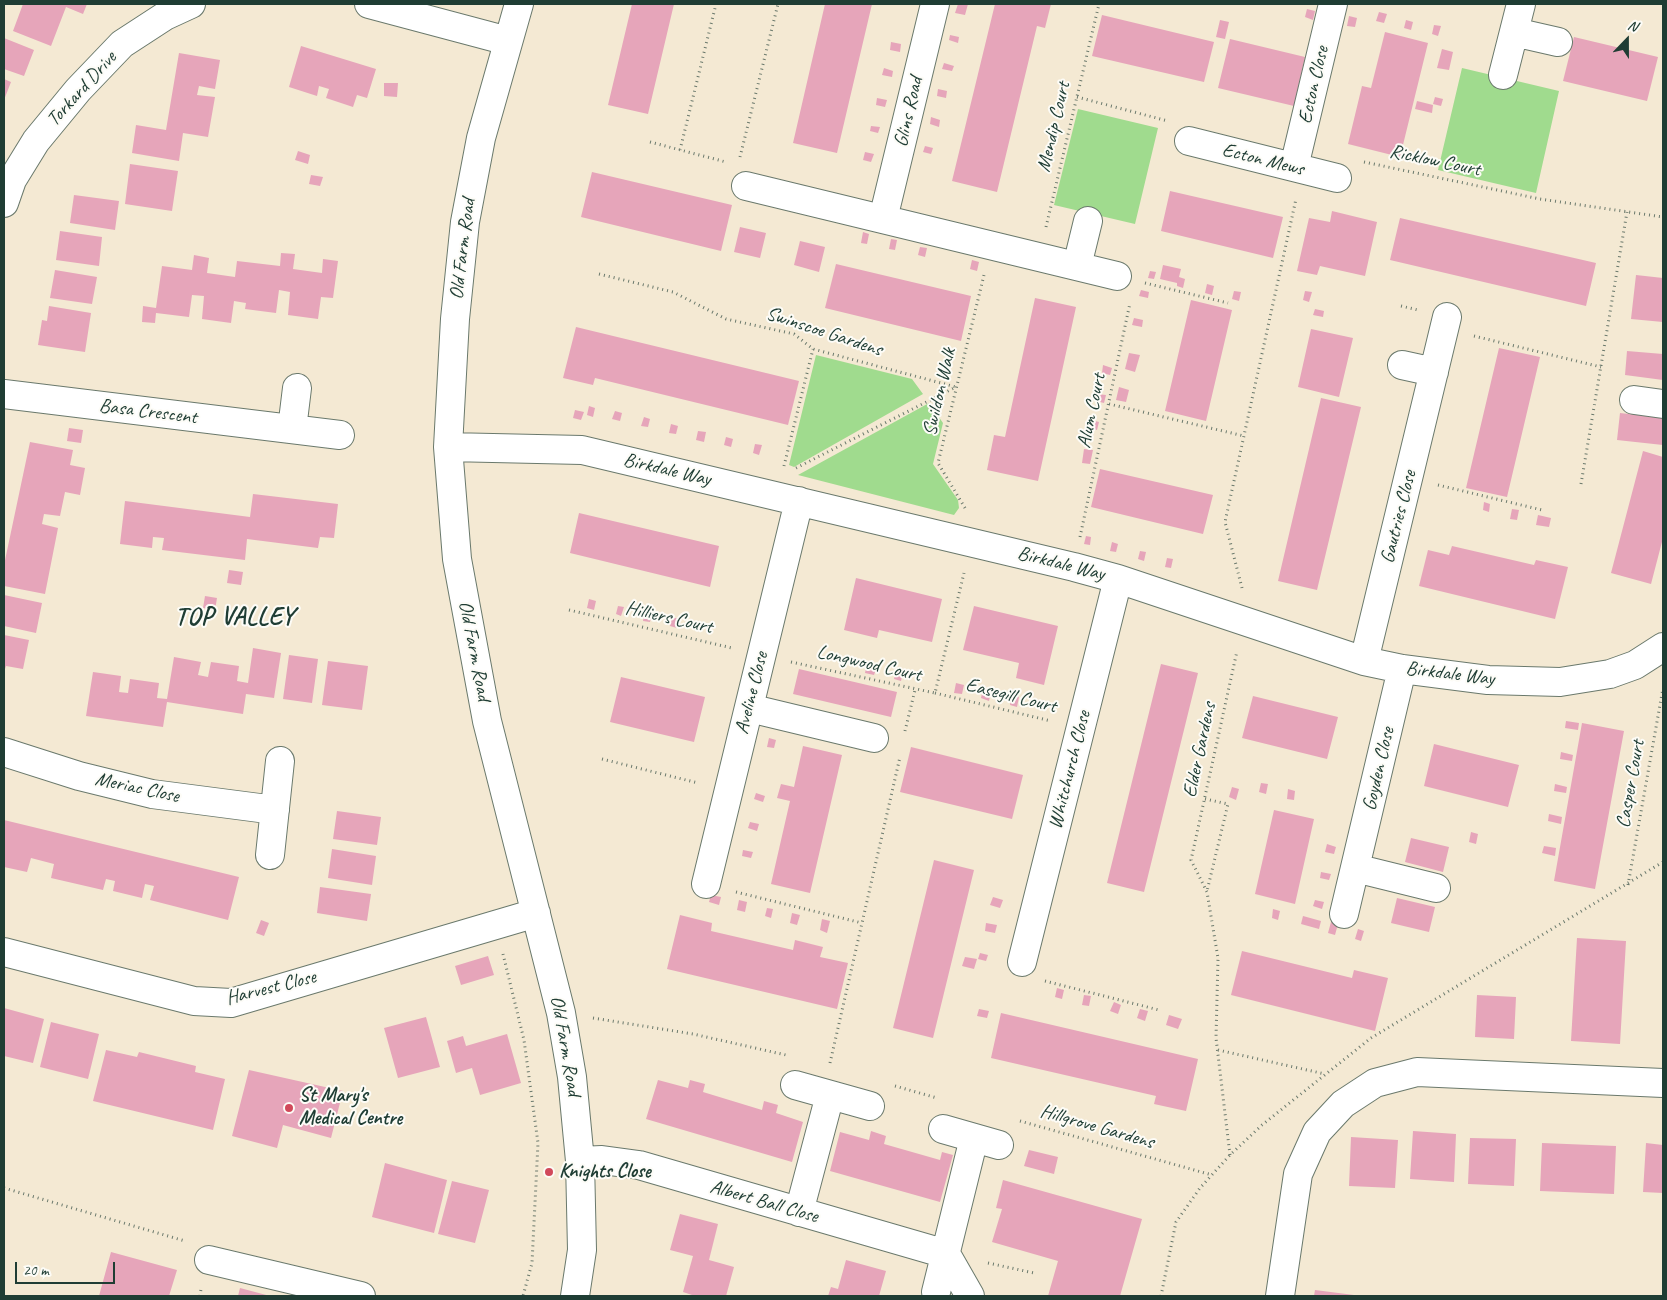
<!DOCTYPE html>
<style>
body{margin:0}
#map{position:relative;width:1667px;height:1300px;overflow:hidden;background:#f4e9d3;font-family:Caveat,sans-serif}
canvas{display:block}
.frame{position:absolute;inset:0;border:5px solid #1f3d34;pointer-events:none}
.north{position:absolute;left:1602px;top:15px;width:50px;height:50px;-webkit-text-stroke:4px #fdfcf7;paint-order:stroke;rotate:22deg;font-size:14px;font-weight:700;line-height:20px;text-align:center;color:#1f3d34}
.north::after{content:'';display:block;margin:auto;width:18px;height:22px;background:#1f3d34;clip-path:polygon(50% 0,100% 100%,50% 72%,0 100%)}
.scale{position:absolute;left:15px;top:1262px;width:100px;height:22px;box-sizing:border-box;border:2px solid #1f3d34;border-top:0;padding-left:6px;font-size:15px;line-height:18px;white-space:nowrap;color:#1f3d34;-webkit-text-stroke:4px #fdfcf7;paint-order:stroke}
</style>
<div id="map">
<canvas width="1667" height="1300"></canvas>
<div class="frame"></div>
<div class="north">N</div>
<div class="scale">20 m</div>
</div>
<script>
const ctx = document.querySelector('canvas').getContext('2d');
ctx.lineJoin = 'round';
function fill(path, color) { ctx.fillStyle = color; ctx.fill(path, 'evenodd'); }
const poly = rows => new Path2D(rows.map(r => 'M' + r).join(''));
function strokePath(path, color, width, dash) { ctx.strokeStyle = color; ctx.lineWidth = width; ctx.lineCap = dash ? 'butt' : 'round'; ctx.setLineDash(dash || []); ctx.stroke(path); }
function label(font, color, halo, rows, align = 'center') {
  ctx.font = font + ' Caveat,sans-serif'; ctx.lineWidth = 4; ctx.setLineDash([]); ctx.textBaseline = 'middle'; ctx.strokeStyle = halo; ctx.fillStyle = color; for (const [text, x, y, turn = 0] of rows) {
    ctx.save(); ctx.translate(x, y); ctx.rotate((+turn || 0) * Math.PI / 180); ctx.textAlign = isNaN(turn) ? turn : align; if (halo) ctx.strokeText(text, 0, 0); ctx.fillText(text, 0, 0); ctx.restore();
  }
}
fill(poly([
 [1462,68,1559,91,1536,193,1438,170],
 [1078,109,1158,128,1135,224,1054,205],
 [816,355,912,379,923,394,794,467,789,465],
 [929,403,943,423,933,464,958,500,959,508,954,515,798,475]
]), '#a0db8e');
fill(poly([
 [23,4,87,4,83,14,66,7,51,46,13,31],
 [632,4,674,4,648,114,608,105],
 [825,4,872,4,837,153,793,143],
 [958,4,968,4,965,15,955,13],
 [995,4,1051,4,1045,28,1037,26,997,192,952,181],
 [1307,9,1315,11,1313,20,1305,17],
 [1379,12,1387,14,1384,23,1376,21],
 [1102,15,1214,42,1204,82,1092,56],
 [1349,16,1357,18,1355,27,1347,26],
 [1220,20,1229,22,1225,39,1216,37],
 [1406,20,1413,22,1411,30,1404,28],
 [1434,25,1441,26,1438,36,1432,34],
 [1385,32,1428,43,1400,157,1348,144,1362,86,1371,88],
 [950,35,959,37,958,43,949,40],
 [1574,37,1658,57,1647,101,1563,81],
 [4,38,34,50,24,76,4,69],
 [1230,39,1305,57,1294,106,1218,88],
 [891,42,901,44,900,52,890,50],
 [301,46,376,69,367,98,357,95,353,107,326,98,329,89,319,86,317,96,289,87],
 [1442,49,1453,52,1449,70,1437,68],
 [179,53,220,60,215,89,199,86,197,95,215,97,208,137,183,133,179,161,132,153,136,125,166,130],
 [944,63,954,66,952,71,942,69],
 [884,68,893,71,892,77,882,75],
 [4,79,11,82,4,100],
 [384,83,398,83,397,97,384,96],
 [938,89,947,91,946,98,937,96],
 [1435,97,1443,99,1441,106,1433,104],
 [877,98,887,100,885,107,876,105],
 [1417,101,1433,105,1432,113,1415,109],
 [931,117,940,120,939,127,930,124],
 [871,126,880,127,878,133,870,131],
 [925,146,933,148,931,154,923,152],
 [298,151,310,155,308,164,295,160],
 [865,152,874,154,871,162,863,160],
 [130,164,178,171,172,211,125,204],
 [592,172,732,205,721,251,581,217],
 [311,175,323,177,320,186,309,184],
 [1170,191,1283,217,1273,258,1161,231],
 [74,195,119,201,115,230,70,223],
 [1332,211,1377,222,1365,276,1320,266,1317,275,1297,271,1309,218,1330,222],
 [1400,218,1596,263,1586,306,1390,260],
 [740,227,766,233,760,258,734,252],
 [60,231,102,237,99,266,56,260],
 [863,232,869,234,867,244,861,243],
 [891,239,897,240,895,250,889,249],
 [800,241,825,247,819,272,794,265],
 [920,247,927,248,925,257,918,255],
 [281,253,295,254,293,269,322,273,323,259,338,261,333,298,321,297,318,319,288,315,290,292,279,290,276,313,245,309,246,303,234,301,231,323,202,319,204,296,192,295,189,317,156,313,155,323,142,322,143,306,156,308,162,266,192,270,194,255,209,258,207,273,235,277,237,261,280,266],
 [972,260,979,262,977,271,970,269],
 [836,264,971,296,961,341,825,308],
 [1163,265,1181,269,1179,277,1185,279,1183,288,1177,286,1177,283,1160,279],
 [55,270,97,277,92,304,50,298],
 [1150,271,1156,272,1154,279,1148,278],
 [1636,275,1663,278,1663,322,1631,319],
 [1207,284,1214,286,1212,295,1205,293],
 [1141,290,1149,292,1148,298,1139,296],
 [1234,291,1241,292,1239,301,1232,299],
 [1305,291,1312,292,1309,302,1303,300],
 [1035,298,1076,307,1038,481,987,470,994,435,1005,437],
 [1191,300,1232,310,1206,421,1165,411],
 [49,306,91,313,85,352,38,345,42,320,47,321],
 [1315,309,1324,311,1323,317,1313,315],
 [1134,318,1143,320,1142,327,1132,325],
 [576,327,799,381,788,425,595,378,593,385,563,378],
 [1311,329,1353,338,1339,397,1298,387],
 [1499,348,1540,357,1507,497,1466,488],
 [1627,351,1663,354,1663,380,1625,375],
 [1129,353,1140,355,1135,372,1125,369],
 [1103,365,1112,368,1110,375,1102,373],
 [1119,387,1129,390,1126,402,1116,400],
 [1097,394,1106,395,1104,403,1096,401],
 [1321,398,1361,407,1317,590,1278,581],
 [589,406,595,408,593,417,587,415],
 [575,410,584,412,581,420,573,418],
 [615,411,622,413,620,421,612,419],
 [1620,413,1663,418,1663,445,1617,440],
 [644,417,650,419,648,427,641,426],
 [1091,420,1099,422,1097,430,1089,428],
 [671,424,678,426,676,434,669,433],
 [69,428,83,430,81,443,67,441],
 [698,431,706,432,704,442,696,440],
 [726,437,733,439,731,447,724,445],
 [30,442,73,450,70,465,85,468,80,495,65,492,60,516,44,514,42,524,58,528,45,594,4,586,4,565],
 [755,444,762,445,759,455,753,453],
 [1084,449,1093,450,1090,464,1082,463],
 [1643,451,1663,457,1663,538,1651,584,1611,573],
 [1100,469,1213,495,1203,534,1091,507],
 [253,494,338,504,334,538,320,537,318,548,247,539,245,560,162,550,164,538,153,537,152,548,120,544,125,501,250,517],
 [1484,502,1490,504,1489,512,1483,510],
 [1512,509,1519,510,1517,520,1510,519],
 [579,513,719,546,710,587,570,553],
 [1538,515,1551,518,1549,527,1536,525],
 [1086,536,1091,537,1090,545,1084,544],
 [1112,542,1118,544,1116,552,1110,551],
 [1452,546,1534,565,1536,560,1568,567,1555,619,1419,586,1428,550,1449,555],
 [1140,551,1146,552,1144,561,1138,559],
 [1167,558,1173,559,1171,568,1165,567],
 [229,570,243,572,241,585,227,583],
 [856,578,942,599,932,642,879,630,877,638,844,630],
 [4,595,42,603,36,633,4,626],
 [205,596,217,598,215,610,203,608],
 [589,599,596,601,594,610,587,608],
 [618,606,624,607,621,616,616,614],
 [974,606,1058,626,1044,685,1016,678,1019,663,963,650],
 [645,611,652,613,650,622,643,621],
 [672,617,679,619,677,628,670,626],
 [4,635,29,640,23,669,6,666,4,672],
 [253,648,281,653,274,698,246,694,243,714,167,702,163,727,86,716,93,672,121,676,119,692,128,693,130,679,159,683,157,698,167,699,174,657,201,662,198,675,208,677,211,662,239,666,237,681,248,683],
 [289,655,318,659,312,703,283,699],
 [328,661,368,666,362,710,322,705],
 [867,664,877,666,874,675,865,673],
 [1161,664,1198,673,1144,892,1107,883],
 [799,669,897,692,891,717,793,694],
 [896,671,903,672,901,681,894,679],
 [621,677,705,697,694,742,610,722],
 [956,683,964,685,962,694,954,693],
 [983,689,991,691,989,701,981,698],
 [1012,695,1019,697,1017,707,1010,705],
 [1253,696,1338,717,1327,759,1242,738],
 [1566,721,1579,723,1578,730,1565,728],
 [1582,723,1624,731,1595,889,1554,881],
 [769,738,776,740,774,748,767,747],
 [1434,744,1519,765,1508,807,1424,786],
 [803,746,842,755,810,893,771,884,790,801,777,798,781,784,794,787],
 [911,747,1023,775,1012,819,900,792],
 [1561,752,1573,755,1572,761,1560,759],
 [1261,783,1268,784,1266,794,1259,792],
 [1555,784,1567,787,1566,793,1554,791],
 [1232,787,1239,789,1236,800,1229,797],
 [1288,789,1295,791,1294,800,1287,799],
 [756,793,765,796,763,802,754,799],
 [1274,810,1314,819,1295,904,1255,894],
 [337,811,381,817,377,845,333,839],
 [1549,814,1562,817,1561,824,1548,821],
 [4,820,239,877,228,920,150,900,154,886,145,884,142,898,113,891,115,881,106,879,103,890,51,878,54,864,31,858,27,872,4,867],
 [750,822,759,824,757,831,748,828],
 [1471,832,1478,834,1476,844,1469,842],
 [1411,838,1449,847,1443,872,1405,862],
 [1327,844,1336,847,1334,854,1325,852],
 [1544,846,1556,848,1555,856,1542,853],
 [332,849,376,856,372,885,328,878],
 [743,850,753,852,751,858,742,856],
 [934,860,974,870,933,1038,893,1028],
 [1321,872,1331,874,1329,880,1320,878],
 [320,887,371,894,367,921,317,913],
 [711,895,721,897,719,905,709,902],
 [993,897,1003,900,1000,908,990,905],
 [1397,898,1435,907,1429,932,1391,923],
 [739,900,747,902,745,912,737,910],
 [1315,900,1324,902,1322,909,1313,906],
 [767,908,773,909,771,918,765,916],
 [1273,909,1280,911,1278,920,1272,918],
 [792,913,800,915,797,925,790,923],
 [680,915,712,923,711,931,793,950,795,940,823,947,820,957,848,963,837,1009,667,969],
 [1303,916,1321,921,1319,929,1301,924],
 [822,919,830,921,827,933,820,930],
 [261,920,269,923,264,936,256,933],
 [1331,922,1338,924,1335,935,1328,933],
 [986,923,997,925,995,933,985,931],
 [1358,929,1364,931,1361,941,1355,939],
 [1577,938,1626,941,1620,1044,1571,1041],
 [1242,951,1352,978,1354,970,1388,978,1375,1031,1231,995],
 [980,953,988,955,986,961,978,959],
 [488,956,494,975,461,985,455,966],
 [965,957,977,959,974,969,962,966],
 [1057,988,1064,990,1062,999,1055,997],
 [1084,995,1091,996,1089,1006,1082,1005],
 [1477,995,1516,997,1514,1039,1475,1037],
 [1114,1002,1121,1005,1118,1014,1110,1011],
 [4,1008,44,1019,33,1063,4,1056],
 [979,1009,989,1011,987,1018,977,1016],
 [1140,1009,1148,1011,1145,1021,1137,1018],
 [1001,1013,1198,1059,1186,1111,1154,1104,1156,1096,991,1058],
 [1169,1015,1182,1019,1178,1029,1166,1025],
 [426,1017,440,1067,398,1078,384,1028],
 [51,1022,99,1034,88,1079,40,1067],
 [507,1034,521,1083,480,1095,472,1068,456,1073,447,1041,463,1036,466,1046],
 [106,1050,137,1057,139,1052,196,1066,195,1072,225,1079,213,1130,93,1101],
 [249,1070,343,1091,331,1138,283,1125,277,1148,232,1136],
 [658,1080,688,1088,690,1080,705,1084,703,1092,762,1110,764,1101,778,1105,776,1113,803,1122,792,1162,646,1119],
 [871,1131,886,1136,884,1144,940,1160,942,1152,953,1155,940,1202,830,1171,840,1132,869,1140],
 [1413,1131,1456,1134,1454,1182,1410,1179],
 [1351,1137,1398,1140,1395,1188,1349,1186],
 [1470,1138,1516,1139,1514,1186,1468,1184],
 [1542,1143,1616,1146,1614,1194,1540,1191],
 [1646,1143,1663,1145,1663,1193,1643,1192],
 [1029,1150,1058,1157,1054,1174,1024,1166],
 [385,1163,447,1180,434,1233,372,1217],
 [1003,1180,1142,1219,1120,1296,1048,1296,1058,1261,992,1242,1002,1209,996,1208],
 [452,1181,489,1190,475,1243,438,1234],
 [680,1214,718,1224,709,1260,734,1267,726,1296,695,1296,683,1292,693,1256,670,1250],
 [111,1252,177,1270,169,1296,99,1296],
 [846,1260,886,1271,879,1296,828,1296,831,1287,838,1289],
 [240,1288,270,1296,238,1296],
 [1315,1290,1354,1295,1354,1296,1314,1296]
]), '#e6a5ba');
const minor = poly([
 [369,4,508,41],
 [519,4,481,138,465,222,455,319,448,447,457,559,487,721,561,1013,572,1077,580,1161,582,1250,575,1296],
 [1514,32,1558,42],
 [1503,75,1521,4],
 [1189,141,1337,178],
 [1294,167,1333,4],
 [746,186,1117,276],
 [4,203,12,180,36,141,78,90,122,44,165,16,191,4],
 [883,219,935,4],
 [1077,266,1088,221],
 [1402,365,1434,372],
 [4,394,340,435],
 [1634,400,1663,404],
 [292,429,297,388],
 [448,447,582,450,1074,567,1118,579,1364,661,1402,669,1488,680,1560,682,1610,674,1635,665,1663,647],
 [1364,661,1447,317],
 [749,708,874,738],
 [4,752,79,776,152,794,275,810],
 [270,855,280,761],
 [1355,868,1436,888],
 [706,884,799,501],
 [1344,914,1402,669],
 [4,952,194,1001,231,1003,536,913],
 [1022,962,1118,579],
 [795,1085,870,1106],
 [943,1129,999,1145],
 [580,1161,602,1160,639,1165,946,1254,970,1296],
 [799,1212,830,1095],
 [209,1260,361,1296],
 [936,1292,974,1138],
 [1280,1296,1298,1174,1317,1132,1343,1104,1375,1083,1417,1072,1663,1083]
]);
strokePath(minor, '#6a796c', 30);
strokePath(poly([
 [1077,97,1168,121],
 [650,142,726,162],
 [680,150,716,4],
 [740,157,778,4],
 [1364,162,1540,199,1663,217],
 [1046,227,1099,4],
 [599,274,673,292,726,319,794,334,813,349,956,387],
 [1145,283,1228,303],
 [1401,306,1418,310],
 [1474,336,1601,367],
 [1109,404,1244,436],
 [784,466,813,349],
 [796,468,956,387],
 [1581,484,1627,212],
 [1438,485,1542,510],
 [965,508,938,463,984,275],
 [1080,537,1130,303],
 [1242,588,1225,522,1296,199],
 [569,610,732,648],
 [791,662,935,693,964,573],
 [935,693,1051,721],
 [905,731,915,690],
 [602,759,698,783],
 [1205,799,1228,804,1207,891],
 [1628,885,1663,688],
 [736,892,862,923],
 [503,954,524,1040,538,1143,532,1263,523,1296],
 [1045,981,1159,1010],
 [593,1018,693,1034,786,1055],
 [1218,1050,1325,1074],
 [830,1063,900,757],
 [895,1086,937,1098],
 [1020,1121,1212,1175],
 [1230,1155,1216,1038,1218,958,1207,892,1191,860,1237,651],
 [4,1188,185,1241],
 [988,1263,1034,1273],
 [200,1296,201,1289],
 [1161,1296,1176,1222,1200,1188,1230,1155,1262,1125,1371,1038,1663,862]
]), '#6a796c', 3, [1, 4]);
strokePath(minor, '#fff', 28);
for (const [x, y, r, color] of [
 [289,1108,5,"#d1495b"],
 [549,1172,5,"#d1495b"]
]) { const dot = new Path2D(); dot.arc(x, y, r, 0, 2 * Math.PI); ctx.fillStyle = color; ctx.fill(dot); strokePath(dot, '#fdfcf7', 2); }
label('20px', '#1f3d34', '#fdfcf7', [
 ["Ecton Close",1314,85,-77],
 ["Torkard Drive",82,89,-48],
 ["Glins Road",909,112,-77],
 ["Mendip Court",1054,127,-77],
 ["Ecton Mews",1263,160,14],
 ["Ricklow Court",1435,161,12],
 ["Old Farm Road",463,249,-83],
 ["Swinscoe Gardens",824,332,18],
 ["Swildon Walk",940,392,-77],
 ["Alum Court",1092,411,-78],
 ["Basa Crescent",148,412,7],
 ["Birkdale Way",667,470,13],
 ["Gautries Close",1399,517,-76],
 ["Birkdale Way",1061,564,14],
 ["Hilliers Court",669,618,13],
 ["Old Farm Road",474,651,79],
 ["Longwood Court",869,664,13],
 ["Birkdale Way",1450,674,7],
 ["Aveline Close",752,693,-76],
 ["Easegill Court",1011,696,14],
 ["Elder Gardens",1200,750,-78],
 ["Goyden Close",1379,769,-77],
 ["Whitchurch Close",1070,770,-76],
 ["Casper Court",1631,784,-80],
 ["Meriac Close",137,788,12],
 ["Harvest Close",271,988,-14],
 ["Old Farm Road",565,1046,80],
 ["Hillgrove Gardens",1097,1127,16],
 ["Albert Ball Close",764,1202,16]
]);
label('bold 20px', '#1f3d34', '#fdfcf7', [
 ["St Mary's",299,1096],
 ["Medical Centre",299,1119],
 ["Knights Close",559,1172]
], 'left');
ctx.letterSpacing = '1px';
label('bold 25px', '#1f3d34', '#fdfcf7', [
 ["TOP VALLEY",235,617]
]);
ctx.letterSpacing = '0px';
</script>
